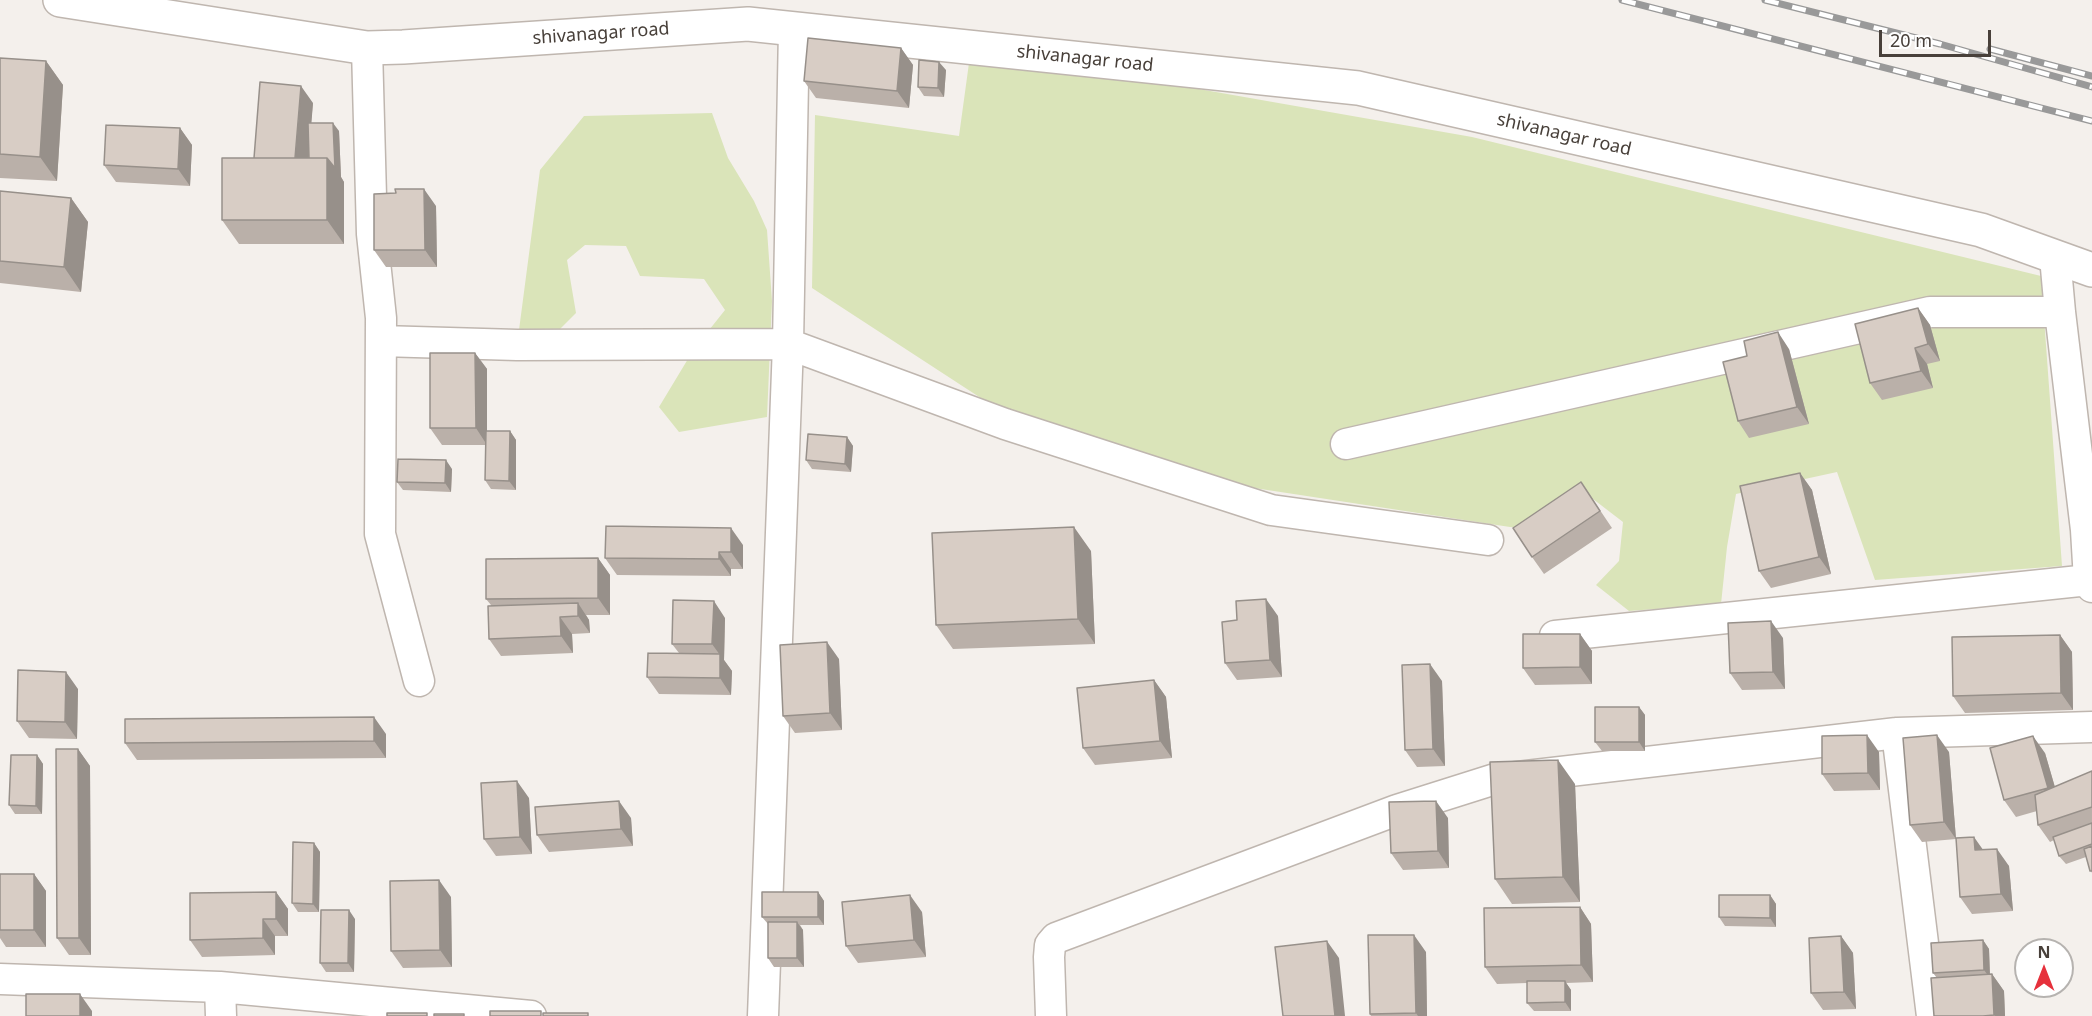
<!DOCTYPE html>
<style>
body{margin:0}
#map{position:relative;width:2092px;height:1016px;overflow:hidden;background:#f4f0ec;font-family:"Noto Sans",sans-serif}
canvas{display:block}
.north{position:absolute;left:2014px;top:938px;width:60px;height:60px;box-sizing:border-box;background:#fff;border:2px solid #b6b3b0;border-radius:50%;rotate:0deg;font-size:16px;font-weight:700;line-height:24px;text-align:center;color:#48403a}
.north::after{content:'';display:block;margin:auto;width:21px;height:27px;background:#e6313c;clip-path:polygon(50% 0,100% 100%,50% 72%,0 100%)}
.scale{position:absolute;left:1879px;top:30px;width:112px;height:27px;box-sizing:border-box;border:3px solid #48403a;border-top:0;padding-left:8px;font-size:18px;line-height:21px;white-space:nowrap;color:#48403a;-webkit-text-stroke:4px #fff;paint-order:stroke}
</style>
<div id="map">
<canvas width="2092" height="1016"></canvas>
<div class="north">N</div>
<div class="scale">20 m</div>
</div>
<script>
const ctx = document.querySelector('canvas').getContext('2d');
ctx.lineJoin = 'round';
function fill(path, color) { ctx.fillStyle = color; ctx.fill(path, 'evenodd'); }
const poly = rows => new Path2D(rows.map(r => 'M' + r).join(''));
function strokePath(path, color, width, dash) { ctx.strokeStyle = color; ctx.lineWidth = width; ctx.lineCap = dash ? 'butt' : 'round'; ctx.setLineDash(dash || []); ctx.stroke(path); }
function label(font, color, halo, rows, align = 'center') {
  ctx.font = font + ' "Noto Sans",sans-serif'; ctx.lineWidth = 5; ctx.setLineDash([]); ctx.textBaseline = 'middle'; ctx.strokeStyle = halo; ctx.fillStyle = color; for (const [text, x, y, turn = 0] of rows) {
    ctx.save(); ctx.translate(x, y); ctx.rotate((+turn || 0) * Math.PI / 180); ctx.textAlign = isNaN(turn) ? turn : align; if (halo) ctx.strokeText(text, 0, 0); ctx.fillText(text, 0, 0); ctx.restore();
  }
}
fill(poly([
 [969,63,1193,88,1472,137,2041,276,2062,566,1875,580,1837,472,1736,494,1727,547,1721,604,1629,611,1596,585,1619,561,1623,522,1593,499,1537,529,1510,527,1228,484,990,404,812,288,815,115,959,136],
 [712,113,728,158,754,201,767,230,772,301,767,417,679,432,659,407,694,349,725,310,704,279,640,276,626,246,585,245,567,260,576,313,548,341,519,330,540,170,584,116]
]), '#dae4b9');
const minor = poly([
 [367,48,372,234,381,318,380,534,419,681],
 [2055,257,2060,312,2086,530,2089,580,2092,587],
 [381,341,517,345,788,344,1005,424,1271,510,1488,540],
 [1346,444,1930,312,2060,312],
 [1555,636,2089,580],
 [1897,733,1932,1016],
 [0,979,220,987,531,1016],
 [220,987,221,1016],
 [763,1016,788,344,794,29],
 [1051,1016,1049,957,1050,945,1056,938,1397,810,1492,780,1897,733,2092,727]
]);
const tertiary = poly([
 [60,0,367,48,403,47,748,24,1358,88,1981,230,2092,270]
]);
strokePath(minor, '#bfb6af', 33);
strokePath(tertiary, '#bfb6af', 36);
strokePath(minor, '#fff', 30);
strokePath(tertiary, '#fff', 33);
const rail = poly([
 [1622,0,2092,121],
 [1765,0,1940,44,2092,87],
 [1990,49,2092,76]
]);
strokePath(rail, '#999', 7);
strokePath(rail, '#fff', 4.5, [14]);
fill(poly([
 [901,48,913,65,909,108,816,98,804,81],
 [0,58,46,61,63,85,57,181,0,178],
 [946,70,944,97,924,96,918,87],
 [313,103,311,123,339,131,341,177,344,182,344,244,239,244,222,220],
 [180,128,192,145,190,186,116,182,104,165],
 [0,191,71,198,88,222,81,292,0,283],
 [436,206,437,267,386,267,374,250],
 [1918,308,1930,325,1940,361,1927,364,1933,388,1882,400,1870,383],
 [1789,349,1809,424,1749,438,1738,421],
 [475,353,487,369,487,431,510,431,516,440,516,490,491,489,485,480,485,445,442,445,430,428],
 [847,437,853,446,851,472,812,469,806,460],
 [452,469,451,492,403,490,397,482],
 [1800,473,1812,490,1831,574,1771,588,1759,571],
 [1581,482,1612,528,1544,574,1532,557],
 [743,545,743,569,731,569,731,576,617,575,605,558],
 [1091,551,1095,644,953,649,936,625],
 [598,558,610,575,610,615,586,615,589,620,590,633,572,634,573,653,501,656,489,639,491,605,486,599],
 [1278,616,1282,677,1237,680,1225,663],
 [725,618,724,660,732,671,731,695,659,694,647,677,679,653,672,644],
 [1580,634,1592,651,1592,684,1535,685,1523,668],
 [2060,635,2072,652,2073,710,1965,713,1953,696],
 [1783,638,1785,689,1742,690,1730,673],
 [839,659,842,730,795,733,783,716],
 [1154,680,1166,697,1172,758,1095,765,1083,748],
 [1442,681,1445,766,1417,767,1405,750],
 [78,689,77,739,29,738,17,721],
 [1639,707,1645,715,1645,751,1602,751,1595,742],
 [386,734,386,758,137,760,125,743],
 [78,749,90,766,91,955,69,955,57,938],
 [1879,752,1880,790,1834,791,1822,774],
 [1949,752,1956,839,1922,842,1910,825],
 [2045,753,2055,787,2092,771,2092,873,2086,857,2066,864,2059,856,2054,840,2050,842,2038,825,2037,811,2016,817,2004,800],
 [37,755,43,764,42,814,15,814,9,805],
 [1575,784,1580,902,1512,904,1495,879],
 [529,798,532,854,496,856,484,839],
 [631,818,633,846,549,852,537,835],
 [1448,818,1449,868,1403,870,1391,853],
 [314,843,320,852,319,912,298,912,292,903],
 [1984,850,2009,866,2013,911,1972,914,1960,897],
 [0,874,34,874,46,891,46,947,6,947,0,938],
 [276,892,288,909,288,936,275,936,275,955,202,957,190,940],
 [818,892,824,901,824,925,800,925,803,930,804,967,774,967,768,958,768,924,762,917],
 [1770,895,1776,904,1776,927,1725,926,1719,917],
 [451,897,452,967,403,968,391,951],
 [1580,907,1591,924,1593,982,1566,983,1571,990,1571,1011,1534,1011,1527,1003,1527,983,1497,984,1485,967],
 [922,912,926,957,858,963,846,946],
 [355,919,354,972,326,972,320,963],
 [1841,936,1853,953,1856,1009,1823,1010,1811,993],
 [1983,940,1989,949,1990,975,1992,974,2004,991,2005,1016,1934,1016,1937,978,1933,973],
 [1426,952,1427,1016,1371,1016,1370,1014]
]), '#bab0a9');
fill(poly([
 [901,48,913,65,909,108,897,91],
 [46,61,63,85,57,181,40,157],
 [939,62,946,70,944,97,938,88],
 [301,86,313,103,307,178,295,161],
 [333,123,339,131,341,177,344,182,344,244,327,220,327,158],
 [180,128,192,145,190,186,178,169],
 [424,189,436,206,437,267,425,250],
 [71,198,88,222,81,292,64,267],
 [1918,308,1930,325,1940,361,1928,344],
 [1778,332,1789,349,1809,424,1797,407],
 [1915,348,1927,364,1933,388,1921,371],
 [475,353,487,369,487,445,476,428],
 [510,431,516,440,516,490,509,481],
 [847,437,853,446,851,472,845,464],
 [446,460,452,469,451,492,445,483],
 [1800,473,1812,490,1831,574,1819,557],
 [1074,527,1091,551,1095,644,1078,619],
 [731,528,743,545,743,569,731,552],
 [719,552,731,569,731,576,719,559],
 [598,558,610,575,610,615,598,598],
 [1266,599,1278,616,1282,677,1270,660],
 [714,601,725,618,724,660,732,671,731,695,720,678,720,655,712,644],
 [578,603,589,620,590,633,578,616],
 [560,617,572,634,573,653,561,636],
 [1771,621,1783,638,1785,689,1773,672],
 [1580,634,1592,651,1592,684,1580,667],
 [2060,635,2072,652,2073,710,2061,693],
 [827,642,839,659,842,730,830,713],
 [1430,664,1442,681,1445,766,1433,749],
 [66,672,78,689,77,739,65,722],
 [1154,680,1166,697,1172,758,1160,741],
 [1639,707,1645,715,1645,751,1639,742],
 [374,717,386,734,386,758,374,741],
 [1867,735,1879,752,1880,790,1868,773],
 [1937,735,1949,752,1956,839,1944,822],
 [2033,736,2045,753,2060,805,2048,788],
 [78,749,90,766,91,955,79,938],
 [37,755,43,764,42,814,36,806],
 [1558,760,1575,784,1580,902,1563,877],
 [517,781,529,798,532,854,520,837],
 [619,801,631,818,633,846,621,829],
 [1436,801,1448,818,1449,868,1438,851],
 [1974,837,1986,854,1975,850],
 [314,843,320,852,319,912,313,904],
 [1997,849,2009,866,2013,911,2001,894],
 [34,874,46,891,46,947,34,930],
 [439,880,451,897,452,967,440,950],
 [276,892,288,909,288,936,276,919],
 [818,892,824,901,824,925,818,917],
 [910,895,922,912,926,957,914,940],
 [1770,895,1776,904,1776,927,1770,918],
 [1580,907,1591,924,1593,982,1581,965],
 [349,910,355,919,354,972,348,963],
 [263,919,275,936,275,955,263,938],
 [797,922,803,930,804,967,797,958],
 [1414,935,1426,952,1427,1016,1418,1016,1416,1013],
 [1841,936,1853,953,1856,1009,1844,992],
 [1983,940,1989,949,1990,978,1984,970],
 [1327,941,1339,958,1345,1016,1335,1016],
 [1992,974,2004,991,2005,1016,1995,1016,1994,1015],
 [1565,981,1571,990,1571,1011,1565,1002],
 [80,994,92,1011,92,1016,80,1016]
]), '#97908a');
const building = poly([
 [808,38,901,48,897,91,804,81,808,38],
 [0,58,46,61,40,157,0,154,0,58],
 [919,60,939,62,938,88,918,87,919,60],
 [260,82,301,86,295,158,254,158,260,82],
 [308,123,333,123,335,168,327,158,309,158,308,123],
 [106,125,180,128,178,169,104,165,106,125],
 [222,158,327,158,327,220,222,220,222,158],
 [395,189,424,189,425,250,374,250,374,194,396,193,395,189],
 [0,191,71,198,64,267,0,261,0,191],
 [1918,308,1928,344,1915,348,1921,371,1870,383,1855,324,1918,308],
 [1778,332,1797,407,1738,421,1723,362,1747,356,1744,341,1778,332],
 [430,353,475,353,476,428,430,428,430,353],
 [486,431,510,431,509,481,485,480,486,431],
 [808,434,847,437,845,464,806,460,808,434],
 [398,459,446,460,445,483,397,482,398,459],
 [1800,473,1819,557,1759,571,1740,486,1800,473],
 [1581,482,1600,511,1532,557,1513,528,1581,482],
 [606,526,731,528,731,552,719,552,719,559,605,558,606,526],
 [1074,527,1078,619,936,625,932,533,1074,527],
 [598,558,598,598,486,599,486,559,598,558],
 [1266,599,1270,660,1225,663,1222,622,1237,620,1236,601,1266,599],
 [673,600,714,601,712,644,672,644,673,600],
 [578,603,578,616,560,617,561,636,489,639,488,606,578,603],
 [1771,621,1773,672,1730,673,1728,623,1771,621],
 [1523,634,1580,634,1580,667,1523,668,1523,634],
 [2060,635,2061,693,1953,696,1952,637,2060,635],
 [827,642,830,713,783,716,780,645,827,642],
 [648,653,720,654,720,678,647,677,648,653],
 [1430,664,1433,749,1405,750,1402,665,1430,664],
 [18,670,66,672,65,722,17,721,18,670],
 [1154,680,1160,741,1083,748,1077,688,1154,680],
 [1595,707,1639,707,1639,742,1595,742,1595,707],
 [374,717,374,741,125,743,125,719,374,717],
 [1867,735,1868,773,1822,774,1822,736,1867,735],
 [1937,735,1944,822,1910,825,1903,738,1937,735],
 [2033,736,2048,788,2004,800,1990,748,2033,736],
 [56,749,78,749,79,938,57,938,56,749],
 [11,755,37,755,36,806,9,805,11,755],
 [1558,760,1563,877,1495,879,1490,762,1558,760],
 [2092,771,2092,807,2038,825,2035,795,2092,771],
 [517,781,520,837,484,839,481,783,517,781],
 [619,801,621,829,537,835,535,807,619,801],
 [1436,801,1438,851,1391,853,1389,802,1436,801],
 [2092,823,2092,844,2059,856,2053,837,2092,823],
 [1974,837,1975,850,1997,849,2001,894,1960,897,1956,838,1974,837],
 [293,842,314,843,313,904,292,903,293,842],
 [2092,846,2092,871,2090,871,2084,849,2092,846],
 [0,874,34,874,34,930,0,930,0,874],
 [439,880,440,950,391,951,390,881,439,880],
 [276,892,276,919,263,919,263,938,190,940,190,893,276,892],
 [762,892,818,892,818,917,762,917,762,892],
 [910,895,914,940,846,946,842,902,910,895],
 [1719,895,1770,895,1770,918,1719,917,1719,895],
 [1580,907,1581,965,1485,967,1484,908,1580,907],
 [321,910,349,910,348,963,320,963,321,910],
 [768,922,797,922,797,958,768,958,768,922],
 [1368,935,1414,935,1416,1013,1370,1014,1368,935],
 [1841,936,1844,992,1811,993,1809,938,1841,936],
 [1983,940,1984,970,1933,973,1931,943,1983,940],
 [1327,941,1335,1016,1283,1016,1275,947,1327,941],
 [1992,974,1994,1015,1983,1016,1934,1016,1931,978,1992,974],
 [1527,981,1565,981,1565,1002,1527,1003,1527,981],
 [26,994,80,994,80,1016,26,1016,26,994],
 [490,1011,541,1011,541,1016,490,1016,490,1011],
 [387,1013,427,1013,427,1016,387,1016,387,1013],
 [543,1013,588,1013,588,1016,543,1016,543,1013],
 [434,1014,464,1014,464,1016,434,1016,434,1014]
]);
fill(building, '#d8cdc5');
strokePath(building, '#97908a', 1.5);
label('18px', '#48403a', '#fff', [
 ["shivanagar road",601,34,-4],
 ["shivanagar road",1085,59,6],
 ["shivanagar road",1564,135,13]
]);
</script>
